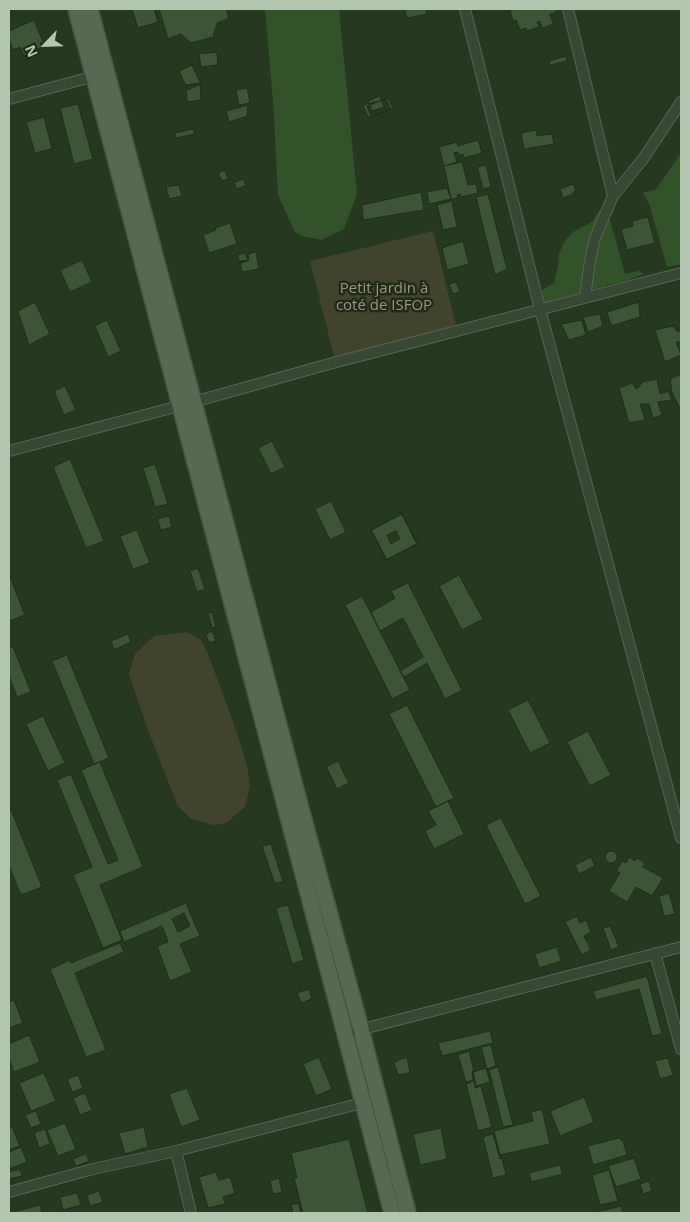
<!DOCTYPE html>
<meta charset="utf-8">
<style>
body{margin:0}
#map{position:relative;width:690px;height:1222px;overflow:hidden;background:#263820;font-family:"Open Sans",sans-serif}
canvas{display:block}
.frame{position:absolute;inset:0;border:10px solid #b2c5ae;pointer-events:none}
.north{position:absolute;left:20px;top:20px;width:50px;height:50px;-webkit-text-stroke:4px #1d2d19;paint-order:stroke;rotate:246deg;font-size:14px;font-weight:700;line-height:20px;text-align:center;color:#b2c5ae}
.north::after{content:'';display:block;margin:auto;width:18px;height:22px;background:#b2c5ae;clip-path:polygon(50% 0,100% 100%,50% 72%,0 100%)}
</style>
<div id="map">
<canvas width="690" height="1222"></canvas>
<div class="frame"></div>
<div class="north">N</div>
</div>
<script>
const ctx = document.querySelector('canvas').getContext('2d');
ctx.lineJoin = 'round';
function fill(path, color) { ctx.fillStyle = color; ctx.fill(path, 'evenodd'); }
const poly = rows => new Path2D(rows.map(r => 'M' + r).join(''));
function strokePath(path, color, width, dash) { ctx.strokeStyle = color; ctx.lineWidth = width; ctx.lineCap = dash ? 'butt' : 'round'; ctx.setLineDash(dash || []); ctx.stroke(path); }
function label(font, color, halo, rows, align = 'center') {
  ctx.font = font + ' "Open Sans",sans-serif'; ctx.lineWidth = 5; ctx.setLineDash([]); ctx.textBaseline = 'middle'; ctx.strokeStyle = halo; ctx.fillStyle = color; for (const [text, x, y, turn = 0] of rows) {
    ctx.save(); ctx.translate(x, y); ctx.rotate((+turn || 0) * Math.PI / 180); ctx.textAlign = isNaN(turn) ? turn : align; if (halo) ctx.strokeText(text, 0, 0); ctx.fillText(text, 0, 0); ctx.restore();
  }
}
fill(poly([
 [433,231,458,334,336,364,310,261],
 [187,632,201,640,210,659,237,733,247,766,250,786,245,807,226,823,214,825,191,819,178,806,149,733,129,674,135,654,154,636]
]), '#42432d');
fill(poly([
 [265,9,339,9,357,194,344,229,321,240,302,236,295,232,278,195,274,115],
 [681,153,681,264,667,267,650,206,643,193,656,189],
 [600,210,610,220,625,274,639,271,644,274,622,282,611,284,544,303,542,290,554,283,558,266,559,253,565,241,573,232,592,222]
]), '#32522a');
const building = poly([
 [132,9,154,9,158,22,138,28,132,9],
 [159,9,226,9,229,18,217,23,213,37,191,43,181,34,168,39,159,9],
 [412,9,426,9,427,14,407,18,405,10,412,9],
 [513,9,556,9,557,12,550,14,553,24,542,28,540,21,537,22,539,27,527,31,526,28,520,30,516,20,513,21,510,11,513,10,513,9],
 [34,20,43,42,40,43,42,47,24,56,20,47,13,50,9,39,9,31,34,20],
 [217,52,218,65,201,67,199,54,217,52],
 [566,56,567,61,550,65,549,61,566,56],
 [192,65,201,84,188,90,179,71,192,65],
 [200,83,201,100,187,102,186,85,200,83],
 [247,88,250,103,239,105,236,90,247,88],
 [380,96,384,107,372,111,368,101,380,96],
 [388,98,393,108,371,117,367,106,388,98],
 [386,99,391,110,368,117,363,105,386,99],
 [78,104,93,159,74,164,60,108,78,104],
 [248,105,247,116,229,122,226,111,248,105],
 [44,117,52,149,35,153,26,122,44,117],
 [193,129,195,134,176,138,175,133,193,129],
 [536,130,537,136,552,134,554,144,524,149,521,133,536,130],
 [478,140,482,153,464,158,463,154,458,155,458,152,454,153,457,162,444,166,439,147,457,142,458,146,478,140],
 [462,162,468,185,476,184,478,193,461,197,460,194,457,195,458,198,451,199,444,166,462,162],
 [486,165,491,187,483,189,477,167,486,165],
 [225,170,228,179,222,181,218,173,225,170],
 [243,179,246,185,237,189,234,183,243,179],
 [573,184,576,191,573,192,573,194,563,198,560,189,573,184],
 [179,185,182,196,169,199,166,187,179,185],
 [447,188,451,199,429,204,427,192,447,188],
 [421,192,424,210,363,220,362,205,421,192],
 [488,194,507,269,495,275,476,197,488,194],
 [452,201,457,227,443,230,437,205,452,201],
 [648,217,655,243,627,250,621,229,633,226,632,221,648,217],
 [230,223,237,244,209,253,203,235,216,230,215,228,230,223],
 [463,241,469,264,447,270,442,248,463,241],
 [256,252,259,269,242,272,240,261,249,260,248,254,256,252],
 [245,253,248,261,240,263,237,255,245,253],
 [82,260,92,282,70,292,60,270,82,260],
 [456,282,460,292,453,294,449,284,456,282],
 [35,302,50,334,29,345,18,311,35,302],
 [639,302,640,317,611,326,607,312,639,302],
 [600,314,603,326,588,332,583,317,600,314],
 [107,320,121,351,108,357,95,326,107,320],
 [582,320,586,335,569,340,561,324,582,320],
 [673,326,678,332,681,330,681,342,676,342,681,355,665,362,655,330,673,326],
 [681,374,681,411,672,392,670,379,681,374],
 [657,379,660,394,668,391,672,400,658,402,662,415,653,418,649,404,640,404,645,420,629,423,619,388,632,383,636,389,639,387,642,382,657,379],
 [65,386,76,410,64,415,54,391,65,386],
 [272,441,285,467,271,474,258,448,272,441],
 [70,459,104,541,86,548,53,467,70,459],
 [155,464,168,504,155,507,143,468,155,464],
 [331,501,346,532,330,540,315,509,331,501],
 [401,513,418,544,387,560,371,530,401,513],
 [402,514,417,544,386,560,371,530,402,514],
 [396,531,400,539,391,544,387,535,396,531],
 [402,514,417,544,386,560,371,530,402,514],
 [169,516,172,527,161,530,157,519,169,516],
 [137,530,150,563,133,569,120,536,137,530],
 [198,568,205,589,197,592,190,571,198,568],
 [9,574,25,615,9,621,9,574],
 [459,575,483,619,462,630,439,586,459,575],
 [408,583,462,690,445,699,427,663,404,677,400,671,423,657,403,618,380,631,371,612,395,598,391,591,408,583],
 [362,596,410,690,392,699,345,605,362,596],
 [212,612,216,627,212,628,208,613,212,612],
 [212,631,216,641,209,643,206,634,212,631],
 [128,634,131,642,114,650,111,641,128,634],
 [13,647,31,692,17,697,9,676,9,648,13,647],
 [67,655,109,758,94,764,52,661,67,655],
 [528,700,550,743,530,753,508,710,528,700],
 [407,705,454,798,436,807,389,714,407,705],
 [43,716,65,763,48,771,26,724,43,716],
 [588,731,611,775,590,786,567,742,588,731],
 [338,761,349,783,337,789,326,767,338,761],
 [100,762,143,867,100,885,122,940,103,948,73,875,92,867,57,780,71,774,108,864,118,860,81,770,100,762],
 [448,801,464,834,434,849,425,831,436,825,428,811,448,801],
 [9,805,42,887,21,895,9,866,9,805],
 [501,818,541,896,525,904,486,825,501,818],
 [271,844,283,881,275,884,262,846,271,844],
 '605 857a6 6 0 1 1 12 0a6 6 0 1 1-12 0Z',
 [591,857,595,866,579,874,575,865,591,857],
 [629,857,635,861,637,858,645,863,643,867,663,878,652,896,636,887,627,902,609,891,620,873,616,871,622,861,626,863,629,857],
 [669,893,675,914,664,916,659,896,669,893],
 [186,903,200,936,180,944,192,972,170,981,157,946,168,942,162,926,124,942,120,931,186,903],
 [184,913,190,926,178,932,172,919,184,913],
 [288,905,304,960,292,964,276,908,288,905],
 [577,916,580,923,586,920,591,932,584,936,591,950,582,955,565,922,577,916],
 [610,926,619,947,611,950,603,928,610,926],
 [120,943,124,952,75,973,106,1050,86,1057,50,969,70,960,71,963,120,943],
 [557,947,561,961,539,968,535,954,557,947],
 [647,976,662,1034,652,1036,639,989,596,1000,593,991,647,976],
 [309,989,312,999,301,1003,297,993,309,989],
 [14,1000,23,1023,9,1028,9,1002,14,1000],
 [490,1031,493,1043,442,1056,438,1043,490,1031],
 [29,1035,40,1062,14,1072,9,1059,9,1044,29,1035],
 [491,1045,496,1066,487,1069,481,1047,491,1045],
 [469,1051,474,1071,472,1071,473,1080,466,1082,458,1055,469,1051],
 [319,1057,332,1089,316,1096,303,1064,319,1057],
 [407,1057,410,1073,398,1075,394,1062,407,1057],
 [668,1058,673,1075,660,1079,655,1061,668,1058],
 [498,1067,513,1125,503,1127,489,1070,498,1067],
 [486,1068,490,1082,476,1086,473,1072,486,1068],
 [44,1073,56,1101,31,1111,19,1083,44,1073],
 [78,1075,83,1088,72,1092,67,1079,78,1075],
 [474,1081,475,1088,481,1086,492,1127,478,1131,466,1084,474,1081],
 [187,1088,200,1120,181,1127,169,1094,187,1088],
 [85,1093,92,1110,80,1115,73,1098,85,1093],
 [584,1097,594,1122,560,1136,550,1111,584,1097],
 [542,1109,550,1144,500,1155,494,1131,533,1121,531,1112,542,1109],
 [36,1111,41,1124,31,1128,25,1115,36,1111],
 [65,1123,76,1149,58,1156,47,1130,65,1123],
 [12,1127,20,1146,9,1150,9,1129,12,1127],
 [144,1127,148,1147,125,1154,119,1133,144,1127],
 [441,1128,447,1159,420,1165,413,1134,441,1128],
 [45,1129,50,1144,39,1148,34,1133,45,1129],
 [493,1134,500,1159,502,1158,506,1175,493,1178,483,1137,493,1134],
 [619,1138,623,1141,627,1155,593,1165,588,1146,619,1138],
 [349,1139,368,1213,303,1213,294,1178,297,1178,291,1153,349,1139],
 [21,1147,27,1162,9,1169,9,1152,21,1147],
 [86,1154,89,1161,76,1166,73,1159,86,1154],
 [634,1158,641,1179,616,1187,608,1166,634,1158],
 [560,1165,563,1174,531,1182,529,1173,560,1165],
 [20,1169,22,1176,9,1179,9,1172,20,1169],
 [609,1170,618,1201,600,1205,592,1175,609,1170],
 [216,1172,219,1180,230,1177,235,1193,223,1197,225,1204,208,1208,199,1177,216,1172],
 [279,1178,282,1192,273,1194,270,1181,279,1178],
 [649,1181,652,1191,643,1194,640,1184,649,1181],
 [99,1191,103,1202,90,1206,87,1195,99,1191],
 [77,1193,81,1205,63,1210,60,1197,77,1193],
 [298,1203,301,1213,293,1213,291,1205,298,1203],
 [40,1205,42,1213,9,1213,40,1205],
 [621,1206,623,1213,593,1213,621,1206]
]);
fill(building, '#3e5437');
strokePath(building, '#1f2f1b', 1);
const street = poly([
 [465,9,540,309,681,838],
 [568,9,613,196],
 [9,99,99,75],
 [585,297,590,261,595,238,613,196,643,159,681,102],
 [9,451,179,406,329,364,681,273],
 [655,953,681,1049],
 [355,1031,681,947],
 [176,1151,191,1213],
 [9,1192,93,1169,176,1151,362,1103]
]);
const primary = poly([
 [76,9,392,1213],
 [90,9,303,816,361,1029,408,1213]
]);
strokePath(street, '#556651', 12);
strokePath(primary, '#445540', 18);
strokePath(street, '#384834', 10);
strokePath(primary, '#576952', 15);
label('15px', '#a58e7d', '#1d2d19', [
 ["Petit jardin à",384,289],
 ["coté de ISFOP",384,306]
]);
</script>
